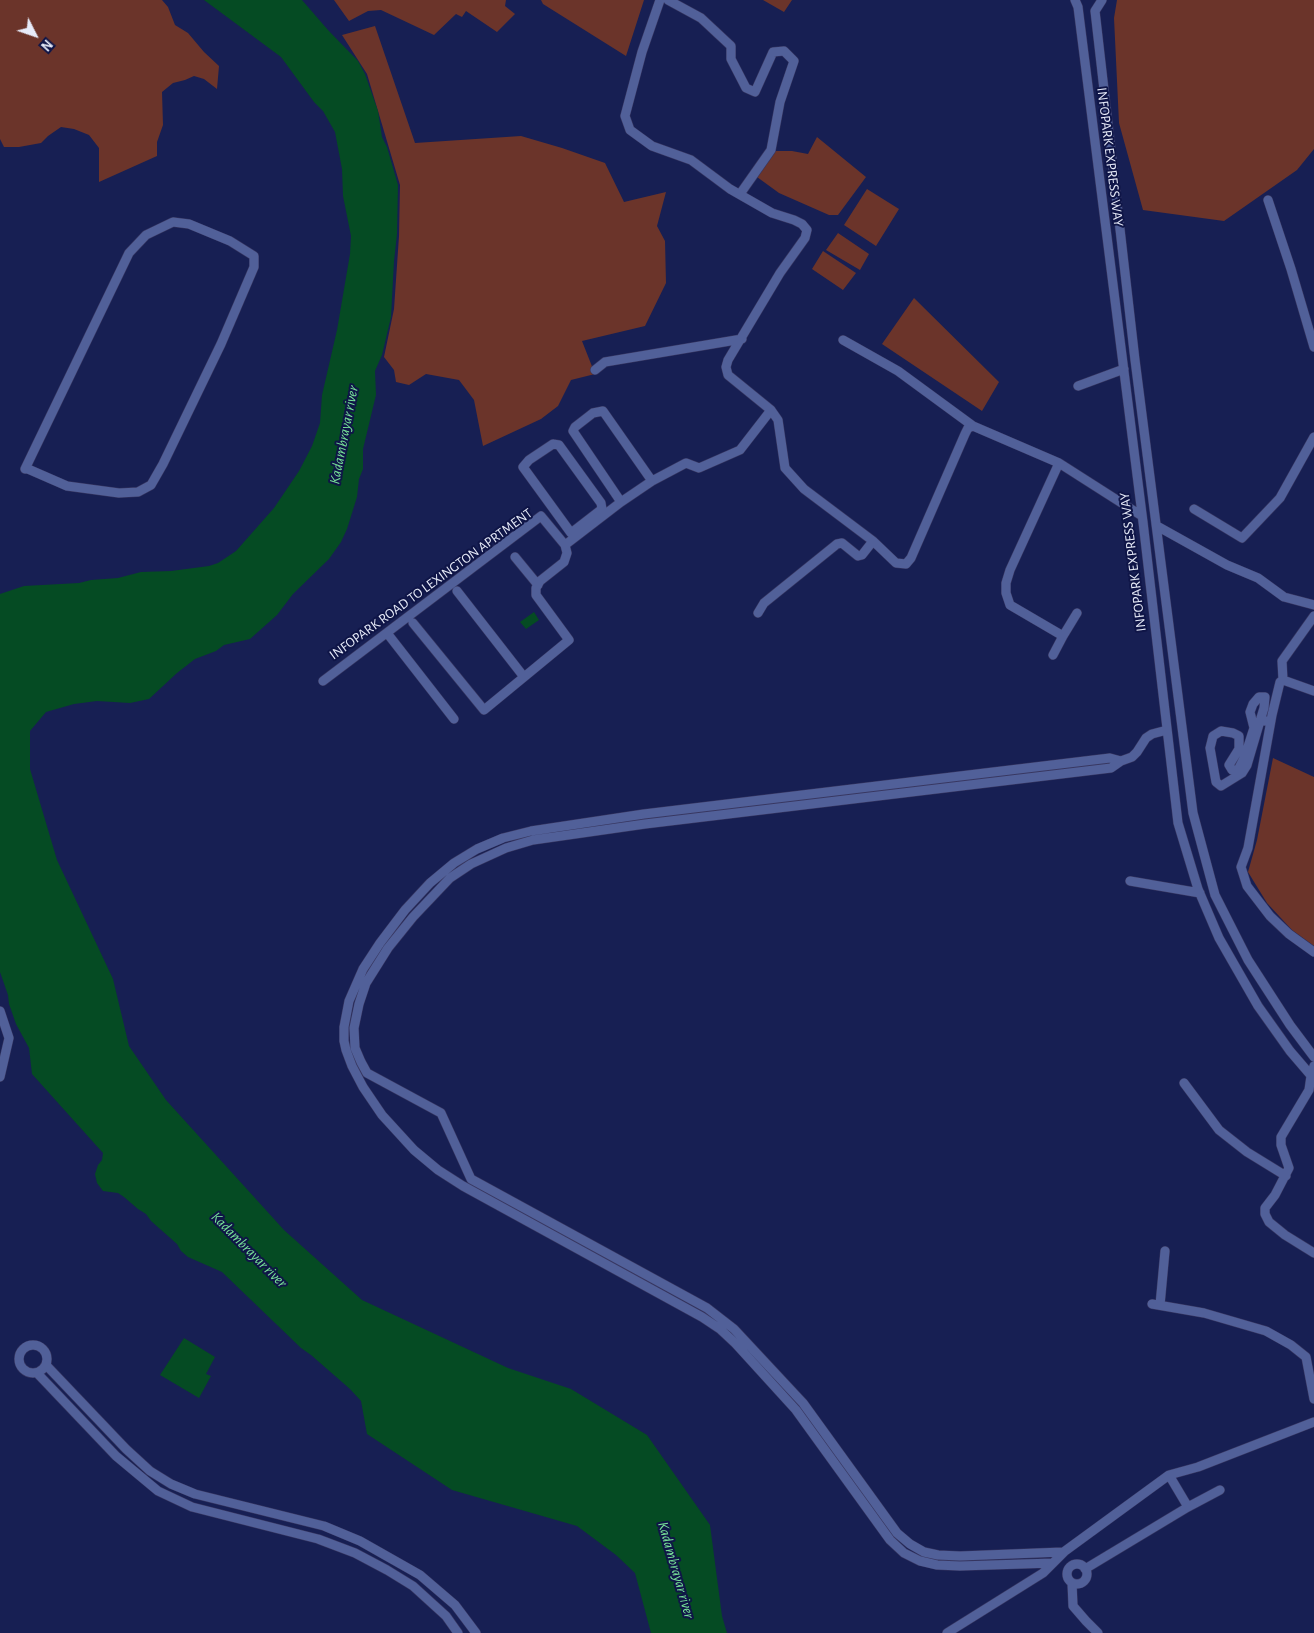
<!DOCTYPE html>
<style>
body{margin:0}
#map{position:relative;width:1314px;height:1633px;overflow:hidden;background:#171f53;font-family:"Alegreya Sans",sans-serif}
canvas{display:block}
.north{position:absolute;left:10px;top:10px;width:50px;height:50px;-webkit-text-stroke:4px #0f1547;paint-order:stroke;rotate:131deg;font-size:14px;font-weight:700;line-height:20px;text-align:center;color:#e7ebf9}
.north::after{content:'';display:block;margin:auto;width:18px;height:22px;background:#e7ebf9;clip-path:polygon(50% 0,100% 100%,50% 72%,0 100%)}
</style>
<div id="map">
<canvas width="1314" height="1633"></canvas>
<div class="north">N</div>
</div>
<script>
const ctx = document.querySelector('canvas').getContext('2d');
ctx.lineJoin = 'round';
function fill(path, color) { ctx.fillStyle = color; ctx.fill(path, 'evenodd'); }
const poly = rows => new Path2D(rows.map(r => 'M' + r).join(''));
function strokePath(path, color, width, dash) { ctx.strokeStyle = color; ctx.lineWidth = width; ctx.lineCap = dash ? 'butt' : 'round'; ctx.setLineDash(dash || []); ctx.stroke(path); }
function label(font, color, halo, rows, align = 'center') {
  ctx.font = font + ' "Alegreya Sans",sans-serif'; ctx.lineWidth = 4; ctx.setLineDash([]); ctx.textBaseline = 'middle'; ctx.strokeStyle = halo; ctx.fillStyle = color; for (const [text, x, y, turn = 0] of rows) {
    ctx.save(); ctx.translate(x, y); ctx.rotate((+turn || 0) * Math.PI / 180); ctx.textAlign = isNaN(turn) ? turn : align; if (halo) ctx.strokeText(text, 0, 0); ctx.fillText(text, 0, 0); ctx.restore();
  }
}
fill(poly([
 [0,0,162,0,168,7,175,25,188,33,204,52,219,66,217,89,204,79,194,76,185,80,173,83,162,92,163,125,157,142,157,156,99,182,99,148,89,135,74,129,61,127,48,136,41,143,19,147,4,147,0,139],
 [334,0,506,0,505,6,515,14,497,32,466,11,462,17,456,14,434,35,381,10,368,11,349,21],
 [541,0,644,0,626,56,543,4],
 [763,0,792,0,784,12],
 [1117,0,1314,0,1314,149,1297,170,1224,221,1143,210,1119,123,1114,18],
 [375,26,415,143,521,136,562,148,605,163,624,202,666,192,657,226,665,241,666,283,645,326,582,341,595,374,571,380,558,406,541,419,483,446,474,400,459,380,426,374,409,385,396,382,394,370,384,357,394,309,399,236,400,185,367,74,342,35],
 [817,137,866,177,838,215,829,215,779,193,757,177,775,151,792,151,808,154],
 [867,189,899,209,876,246,844,225],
 [838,233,869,254,860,270,826,250],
 [823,251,856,273,843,290,812,269],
 [914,298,999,382,982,411,882,344],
 [1273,758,1314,777,1314,946,1292,930,1267,903,1248,872,1257,840]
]), '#6b342a');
fill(poly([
 [204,0,302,0,328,30,358,61,365,74,378,111,382,137,387,147,398,185,397,234,394,261,391,317,382,355,375,371,376,395,363,449,363,469,359,479,357,497,347,529,341,542,329,559,293,594,277,615,250,639,224,645,216,651,195,659,177,673,149,699,130,703,97,701,74,704,46,712,30,731,30,769,57,860,113,979,129,1046,166,1100,284,1230,362,1300,508,1368,571,1389,647,1435,710,1525,722,1616,727,1633,651,1633,635,1573,616,1555,577,1526,452,1490,367,1434,361,1401,350,1389,311,1355,301,1348,222,1272,188,1257,181,1251,177,1244,151,1221,146,1214,138,1209,124,1197,118,1193,103,1191,97,1183,95,1174,98,1165,102,1160,103,1153,32,1074,29,1048,16,1024,9,1004,8,995,0,972,0,594,24,586,79,583,91,580,118,578,141,572,171,571,209,566,218,563,236,551,274,508,299,471,312,446,320,423,322,395,337,330,350,254,351,236,343,196,342,169,335,132,323,111,314,102,281,57],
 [534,612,539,620,526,629,520,622],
 [184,1338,215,1357,206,1374,211,1376,199,1398,160,1375]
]), '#054b23');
const minor = poly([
 [660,0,642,52,625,116,630,130,652,146,691,160,730,189,772,213,794,220,802,224,807,230,805,238,780,273,728,360,726,367,728,375,771,410],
 [668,0,701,18,731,46,731,59,746,88,755,92,773,52,784,51,794,61,780,102,771,150,740,194],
 [1075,0,1078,7,1143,522,1178,823,1198,889,1219,938,1258,1006,1290,1051,1314,1079],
 [1102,0,1095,11,1135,360,1193,813,1215,895,1248,960,1290,1025,1314,1057],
 [1268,200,1291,269,1314,347],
 [843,340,898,371,973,426],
 [595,370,605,362,742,339],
 [1078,386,1124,369],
 [553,444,559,445,601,503,602,509,571,533,523,467,529,460,553,444],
 [25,469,129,253,146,235,173,222,189,224,230,241,254,256,254,267,221,344,163,464,151,485,138,492,119,493,67,486,28,469],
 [621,502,573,431,575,427,593,413,603,411,652,481],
 [1194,509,1242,538,1280,498,1314,437],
 [1157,526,1227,565,1258,578,1284,597,1314,605],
 [515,557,538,585],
 [457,591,524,677],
 [758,613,764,603,837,544,842,543,858,556,862,555,873,541],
 [413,623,484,710,569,640,536,595,536,588,540,581,564,562,567,553,565,545],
 [387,633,454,719],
 [1063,636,1077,613],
 [1053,655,1063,636,1010,605,1006,593,1006,583,1010,570,1059,463],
 [1283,680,1282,661,1314,616],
 [323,681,541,516,565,545,621,502,652,481,686,463,699,468,740,450,771,410,778,420,785,468,804,489,873,541,896,563,906,564,911,558,965,434,968,428,973,426,1059,463,1142,516],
 [1314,691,1283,680,1280,682,1272,715,1248,848,1241,867,1247,886,1270,916,1289,934,1314,952],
 [1260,721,1264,708,1265,697,1259,697,1253,704,1250,712,1254,728,1245,756,1238,770,1232,770,1229,765,1239,749,1239,736,1233,733,1221,731,1213,736,1210,748,1216,782,1221,786,1242,773,1247,765,1260,721,1271,721],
 [1130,881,1200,893],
 [0,1011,9,1038,0,1077],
 [1314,1066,1311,1076,1309,1090,1281,1137,1281,1145,1289,1168,1275,1195,1265,1208,1265,1214,1269,1222,1285,1235,1314,1253],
 [1184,1083,1219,1130,1247,1152,1286,1176],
 [1152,1304,1204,1313,1266,1331,1291,1345,1306,1357,1314,1399],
 [1160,1305,1165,1251],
 '19 1359a14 14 0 1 1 28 0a14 14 0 1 1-28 0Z',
 [46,1365,126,1449,150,1471,171,1484,195,1494,324,1526,360,1541,420,1575,455,1605,476,1633],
 [37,1373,116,1456,158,1491,192,1507,318,1539,355,1553,387,1570,413,1586,446,1616,458,1633],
 [1188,1507,1220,1490],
 [1063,1552,960,1556,938,1555,924,1552,910,1544,897,1533,803,1403,734,1329,707,1308,471,1179,441,1113,367,1073,361,1062,355,1048,354,1028,359,1004,366,983,388,948,413,917,450,878,471,864,506,848,533,840,645,824,1111,768,1121,761,1132,757,1137,752,1146,738,1152,734,1167,730],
 [1053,1563,960,1566,937,1565,920,1561,904,1553,890,1540,796,1410,735,1343,720,1329,702,1317,463,1186,438,1170,414,1150,382,1115,363,1087,352,1066,346,1050,344,1041,344,1027,349,1001,363,969,380,943,405,910,430,883,454,863,477,849,503,838,531,831,644,814,1110,758,1121,761],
 '1067 1574a10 10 0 1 1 20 0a10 10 0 1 1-20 0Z',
 [1085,1569,1188,1507,1169,1475],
 [1072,1583,1073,1606,1086,1621,1098,1633],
 [947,1633,1043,1573,1065,1551,1169,1475,1198,1467,1314,1422]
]);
strokePath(minor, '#383761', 10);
strokePath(minor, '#516099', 9);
label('14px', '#e7ebf9', '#0f1547', [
 ["INFOPARK EXPRESS WAY",1110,157,83],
 ["INFOPARK EXPRESS WAY",1133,562,-97],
 ["INFOPARK ROAD TO LEXINGTON APRTMENT",431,584,-36]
]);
label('italic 15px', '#78e298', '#0f1547', [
 ["Kadambrayar river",344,435,-79],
 ["Kadambrayar river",249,1250,45],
 ["Kadambrayar river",676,1570,74]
]);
</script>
